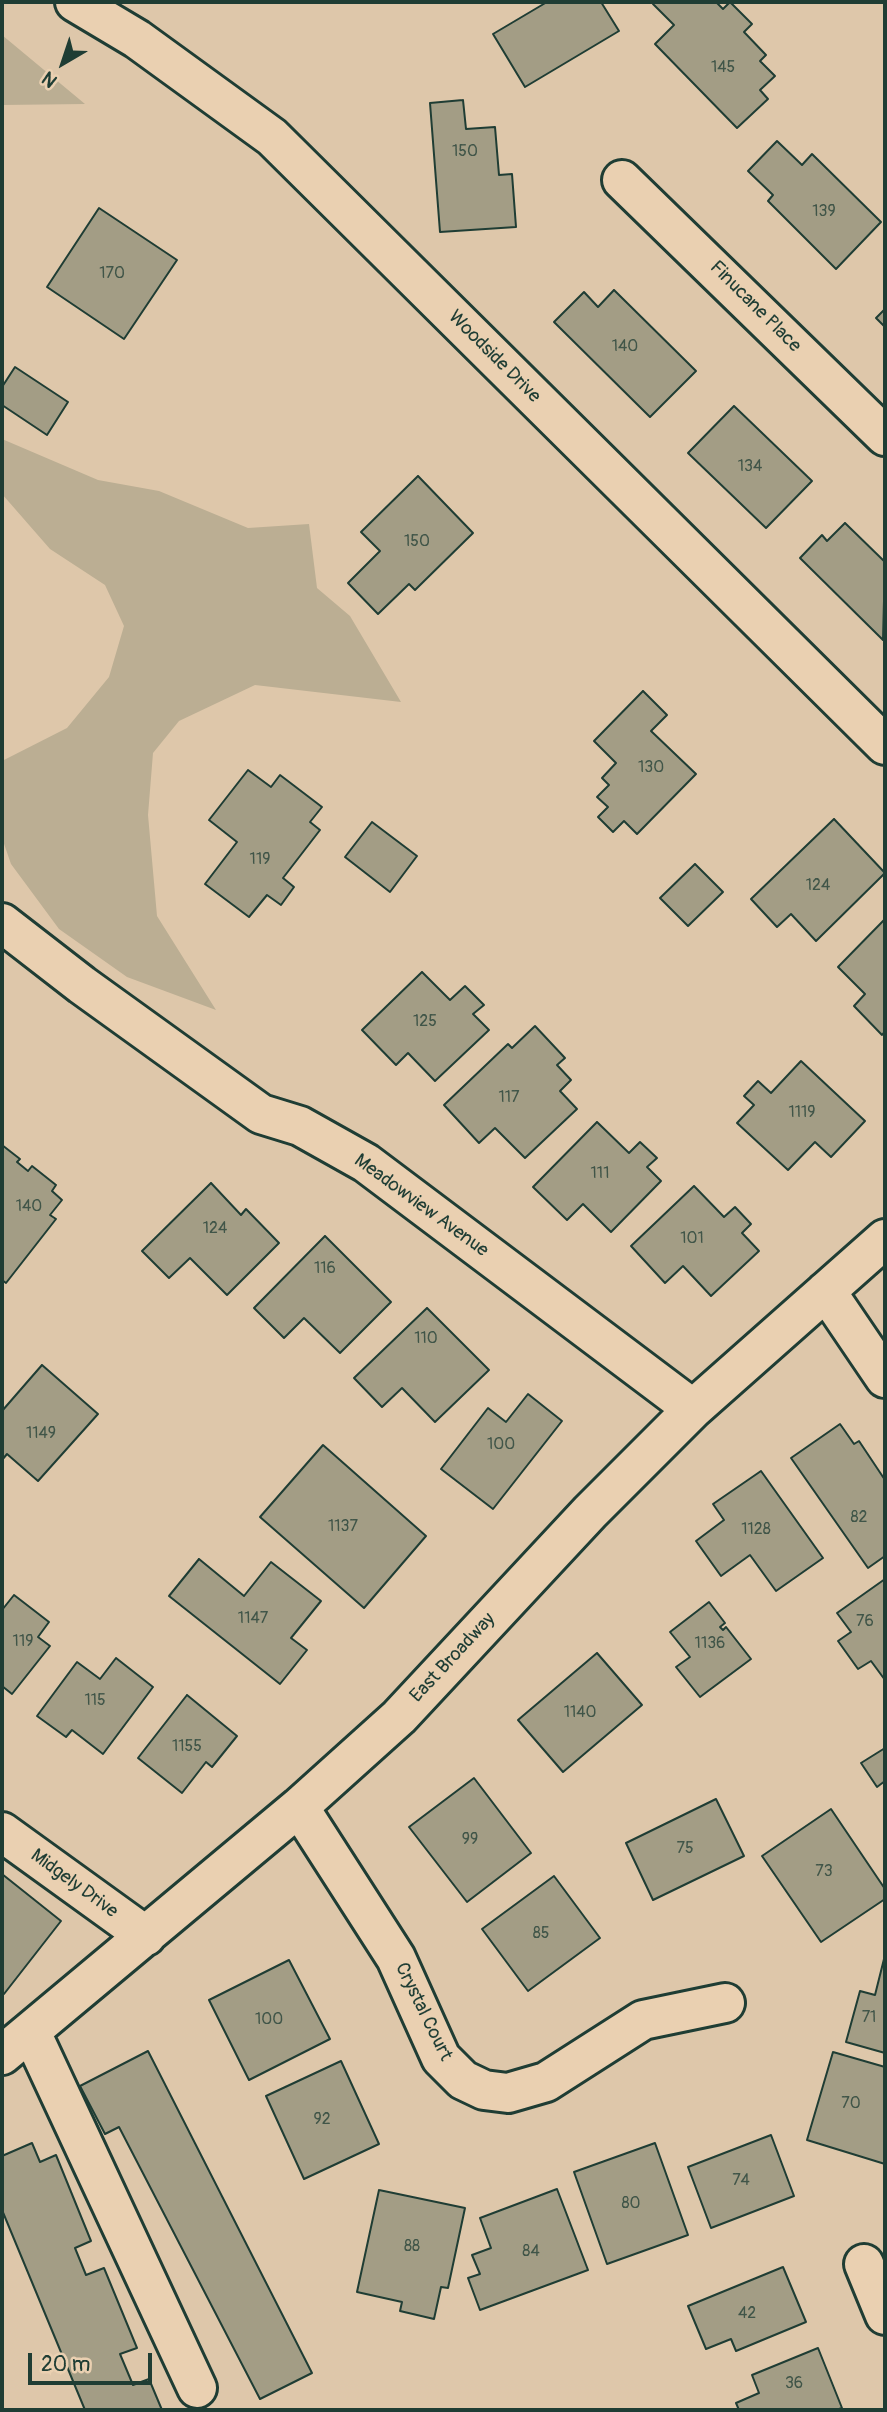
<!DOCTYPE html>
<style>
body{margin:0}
#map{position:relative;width:887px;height:2412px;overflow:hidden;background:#dec7aa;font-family:Pangolin,sans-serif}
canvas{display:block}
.frame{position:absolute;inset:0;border:4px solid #1f3d34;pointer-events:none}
.north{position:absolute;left:28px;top:28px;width:70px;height:70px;-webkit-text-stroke:5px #ead0b1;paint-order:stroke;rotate:219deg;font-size:19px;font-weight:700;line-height:28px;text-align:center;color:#1f3d34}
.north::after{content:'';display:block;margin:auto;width:24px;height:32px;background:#1f3d34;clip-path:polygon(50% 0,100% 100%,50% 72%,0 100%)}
.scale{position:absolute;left:28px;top:2353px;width:124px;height:32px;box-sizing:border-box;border:4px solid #1f3d34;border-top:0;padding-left:9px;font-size:21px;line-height:24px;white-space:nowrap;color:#1f3d34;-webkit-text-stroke:5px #ead0b1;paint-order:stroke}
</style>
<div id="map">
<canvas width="887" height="2412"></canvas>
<div class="frame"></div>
<div class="north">N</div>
<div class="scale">20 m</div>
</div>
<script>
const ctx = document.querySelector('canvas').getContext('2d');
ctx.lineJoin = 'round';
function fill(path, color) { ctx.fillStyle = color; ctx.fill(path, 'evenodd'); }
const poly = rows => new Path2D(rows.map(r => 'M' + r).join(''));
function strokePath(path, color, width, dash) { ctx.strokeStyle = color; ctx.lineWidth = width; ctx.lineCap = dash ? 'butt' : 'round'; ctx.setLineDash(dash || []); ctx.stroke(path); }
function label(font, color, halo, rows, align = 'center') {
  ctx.font = font + ' Pangolin,sans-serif'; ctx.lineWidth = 5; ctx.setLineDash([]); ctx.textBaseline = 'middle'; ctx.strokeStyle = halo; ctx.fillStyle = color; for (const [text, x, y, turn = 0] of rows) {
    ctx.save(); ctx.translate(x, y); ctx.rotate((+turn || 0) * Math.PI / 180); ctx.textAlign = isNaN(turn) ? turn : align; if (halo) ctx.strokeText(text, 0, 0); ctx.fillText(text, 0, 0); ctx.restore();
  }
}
fill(poly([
 [2,35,85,104,2,105],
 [2,439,98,480,159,491,248,528,309,524,317,588,350,616,401,702,255,685,179,721,153,753,148,815,157,916,216,1010,127,977,59,929,11,864,2,838,2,761,67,728,109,677,124,626,105,585,50,549,2,494]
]), '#bbae93');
const building = poly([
 [547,2,601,2,619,31,525,87,493,34,547,2],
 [655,2,716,2,723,9,730,2,752,24,744,32,766,55,760,61,775,76,760,90,768,99,737,128,655,44,674,25,653,4,655,2],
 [463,100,466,129,495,127,499,175,512,174,516,227,440,232,430,103,463,100],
 [777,141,802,165,812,154,881,222,836,269,768,201,773,195,748,171,777,141],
 [99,208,177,260,124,339,47,287,99,208],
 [614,290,696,371,650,417,554,322,584,292,598,307,614,290],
 [885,309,885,327,876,318,885,309],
 [15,367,68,402,47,435,2,405,2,387,15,367],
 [734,406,812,481,766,528,688,453,734,406],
 [418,476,473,533,415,590,409,584,378,614,348,583,380,551,361,532,418,476],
 [845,523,885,562,883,640,800,558,822,535,827,541,845,523],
 [643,691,667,715,651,731,696,774,637,834,624,821,613,832,598,817,608,807,597,797,609,785,602,778,616,763,594,741,643,691],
 [248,770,271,787,280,775,322,807,310,822,320,830,283,878,294,887,281,905,267,895,249,917,205,884,237,842,209,820,248,770],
 [834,819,885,873,816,941,791,914,777,927,751,899,834,819],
 [372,822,417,856,390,892,345,857,372,822],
 [695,864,723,892,688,926,660,898,695,864],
 [885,919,885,1031,882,1035,854,1006,865,994,838,967,885,919],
 [422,972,450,1000,465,986,484,1005,473,1014,489,1030,435,1081,408,1053,396,1065,362,1030,422,972],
 [535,1026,565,1058,557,1065,571,1080,560,1091,577,1109,525,1158,495,1128,479,1143,444,1105,508,1044,512,1048,535,1026],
 [801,1061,865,1121,831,1157,815,1142,788,1170,737,1123,754,1105,744,1096,758,1081,771,1093,801,1061],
 [597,1122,629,1153,640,1142,657,1158,647,1167,661,1181,611,1232,583,1204,567,1220,533,1187,597,1122],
 [2,1145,20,1159,17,1162,28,1171,32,1166,56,1185,52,1191,62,1200,50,1215,56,1219,6,1283,2,1280,2,1145],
 [211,1183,241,1215,246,1209,279,1243,227,1295,190,1258,169,1278,142,1251,211,1183],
 [694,1186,724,1217,735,1207,751,1224,742,1233,759,1251,711,1296,683,1266,665,1283,631,1246,694,1186],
 [325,1236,391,1302,340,1353,304,1318,284,1338,254,1308,325,1236],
 [427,1308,489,1370,435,1422,402,1388,382,1407,354,1378,427,1308],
 [42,1365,98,1414,38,1481,7,1454,2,1460,2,1411,42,1365],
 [528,1394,562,1421,493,1509,441,1469,488,1408,506,1422,528,1394],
 [840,1424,854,1444,859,1441,885,1480,885,1556,868,1568,791,1458,840,1424],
 [323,1445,426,1536,364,1608,260,1517,323,1445],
 [761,1471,823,1558,776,1591,750,1555,721,1576,696,1541,724,1520,713,1504,761,1471],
 [199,1559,244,1596,271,1562,321,1601,291,1638,307,1650,280,1684,169,1596,199,1559],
 [885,1579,885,1680,871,1661,858,1669,838,1641,851,1632,837,1613,885,1579],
 [14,1595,49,1622,38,1637,50,1646,12,1694,2,1686,2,1610,14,1595],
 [709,1602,725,1623,720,1627,723,1630,726,1627,751,1659,700,1697,676,1667,690,1657,670,1632,709,1602],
 [597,1653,642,1705,563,1772,518,1720,597,1653],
 [116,1658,153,1687,103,1754,72,1730,66,1737,37,1716,77,1662,100,1679,116,1658],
 [187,1695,237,1736,212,1767,206,1762,182,1793,138,1758,187,1695],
 [885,1748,885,1781,877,1787,861,1763,885,1748],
 [474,1778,531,1853,467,1902,409,1827,474,1778],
 [716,1799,744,1856,653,1900,626,1843,716,1799],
 [831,1809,885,1889,885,1899,821,1942,762,1856,831,1809],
 [2,1874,61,1921,4,1994,2,1993,2,1874],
 [554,1876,600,1938,528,1991,482,1929,554,1876],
 [884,1959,885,1959,885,2053,846,2042,860,1991,875,1995,884,1959],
 [289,1960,330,2039,249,2080,209,2000,289,1960],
 [148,2051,312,2373,260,2399,119,2127,105,2134,80,2086,148,2051],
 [833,2052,885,2067,885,2164,807,2140,833,2052],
 [341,2061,379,2144,304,2179,266,2096,341,2061],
 [771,2135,794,2196,711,2228,688,2167,771,2135],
 [32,2143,40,2162,56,2155,91,2241,75,2248,86,2275,104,2268,137,2348,120,2354,133,2385,149,2379,162,2410,85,2410,2,2210,2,2156,32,2143],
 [655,2143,688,2235,607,2264,574,2172,655,2143],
 [557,2189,588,2270,480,2310,468,2278,480,2274,472,2255,491,2248,480,2218,557,2189],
 [379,2190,465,2208,448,2288,441,2287,434,2319,400,2311,402,2302,357,2292,379,2190],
 [783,2267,806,2322,736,2351,731,2339,706,2349,688,2306,783,2267],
 [818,2348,842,2408,836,2410,739,2410,736,2403,759,2393,752,2375,818,2348]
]);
fill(building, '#a39d85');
strokePath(building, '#1f3d34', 2);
const minor = poly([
 [75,2,137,39,272,137,885,745],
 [622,180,885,436],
 [2,923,82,985,261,1114,300,1126,366,1163,693,1409],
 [826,1291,885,1378],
 [299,1807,396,1958,441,2058,463,2080,484,2090,508,2093,546,2082,643,2020,725,2003],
 [2,1832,146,1936],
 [31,2032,197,2388],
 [2,2055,299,1807,399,1717,590,1512,693,1409,885,1239],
 [864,2264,885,2315]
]);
strokePath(minor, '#1f3d34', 44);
strokePath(minor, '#ead0b1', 38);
label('16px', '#405548', null, [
 ["145",723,68],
 ["150",465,152],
 ["139",824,212],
 ["170",112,274],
 ["140",625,347],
 ["134",750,467],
 ["150",417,542],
 ["130",651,768],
 ["119",260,860],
 ["124",818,886],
 ["125",425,1022],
 ["117",509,1098],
 ["1119",802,1113],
 ["111",600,1174],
 ["140",29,1207],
 ["124",215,1229],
 ["101",692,1239],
 ["116",325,1269],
 ["110",426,1339],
 ["1149",41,1434],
 ["100",501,1445],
 ["82",859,1518],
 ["1137",343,1527],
 ["1128",756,1530],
 ["1147",253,1619],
 ["76",865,1622],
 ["119",23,1642],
 ["1136",710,1644],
 ["115",95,1701],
 ["1140",580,1713],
 ["1155",187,1747],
 ["99",470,1840],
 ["75",685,1849],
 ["73",824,1872],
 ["85",541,1934],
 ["71",869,2018],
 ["100",269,2020],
 ["70",851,2104],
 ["92",322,2120],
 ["74",741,2181],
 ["80",631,2204],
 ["88",412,2247],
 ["84",531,2252],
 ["42",747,2314],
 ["36",794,2384]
]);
label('19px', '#1f3d34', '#ead0b1', [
 ["Finucane Place",755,307,45],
 ["Woodside Drive",494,357,45],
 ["Meadowview Avenue",421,1206,36],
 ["East Broadway",453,1658,-47],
 ["Midgely Drive",74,1884,36],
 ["Crystal Court",423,2012,64]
]);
</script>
